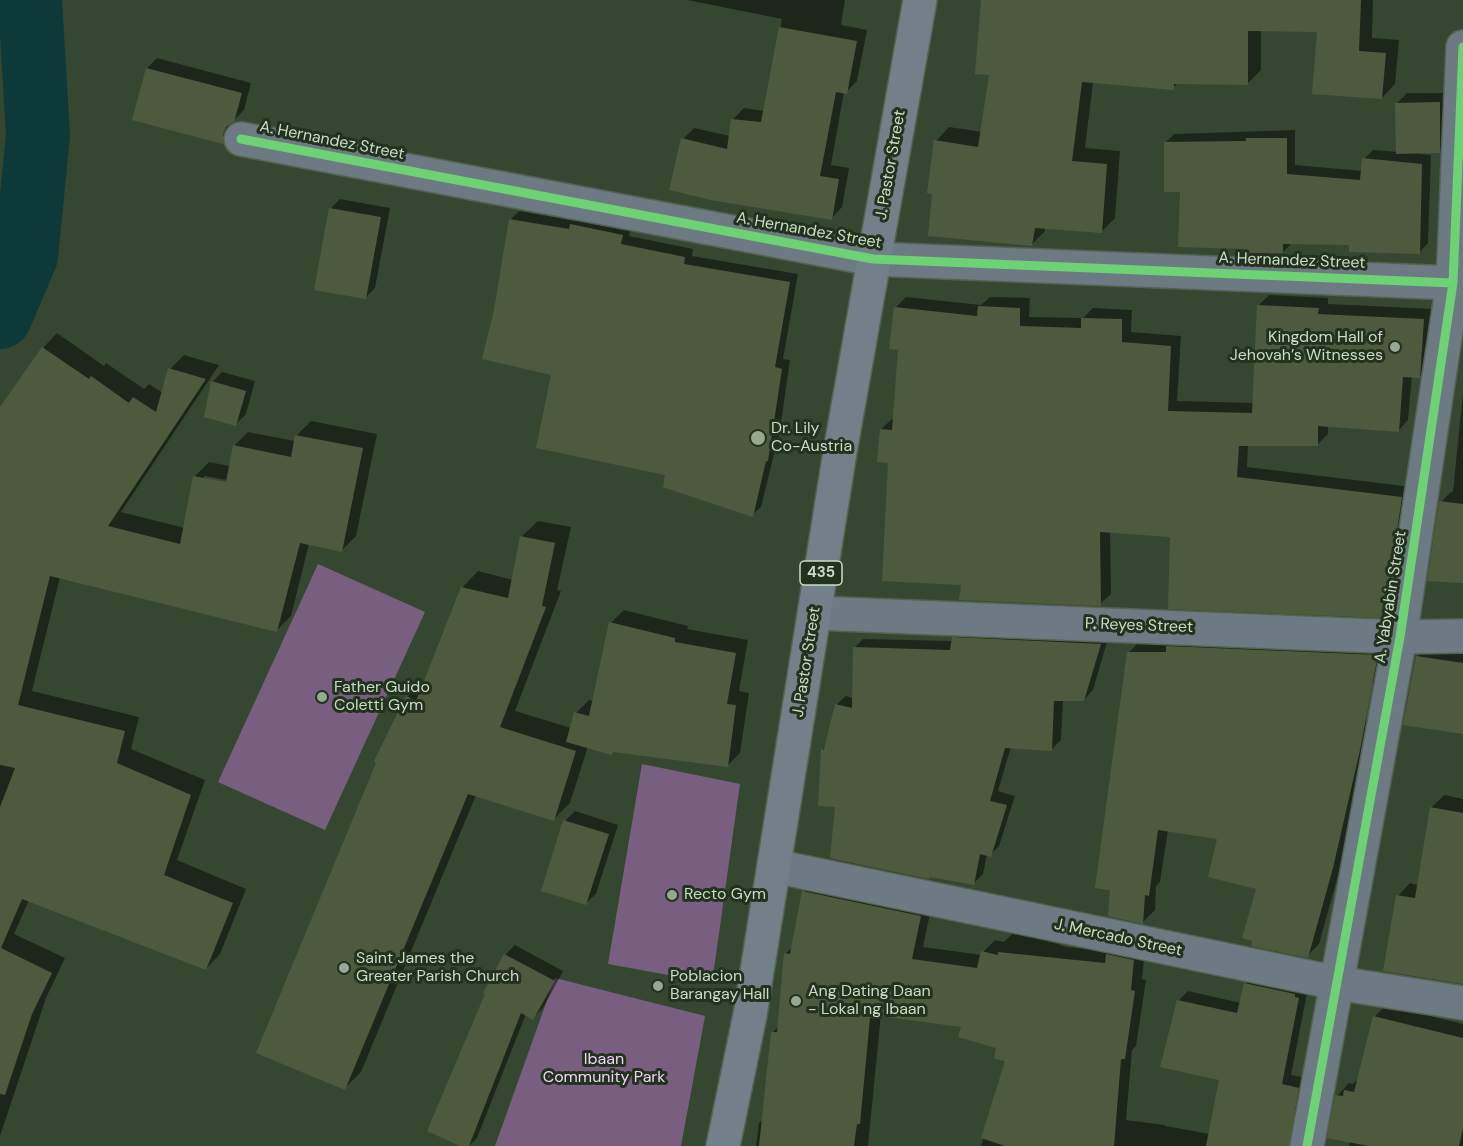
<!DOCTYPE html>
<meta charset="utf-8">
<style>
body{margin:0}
canvas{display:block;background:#364731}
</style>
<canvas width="1463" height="1146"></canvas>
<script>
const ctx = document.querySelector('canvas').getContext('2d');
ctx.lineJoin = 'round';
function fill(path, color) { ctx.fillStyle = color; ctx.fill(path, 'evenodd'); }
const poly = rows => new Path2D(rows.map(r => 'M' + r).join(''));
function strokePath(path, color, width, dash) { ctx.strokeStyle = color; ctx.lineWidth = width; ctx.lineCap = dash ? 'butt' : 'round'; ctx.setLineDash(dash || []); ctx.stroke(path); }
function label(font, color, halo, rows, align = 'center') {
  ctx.font = font + ' "DM Sans",sans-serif'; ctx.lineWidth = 6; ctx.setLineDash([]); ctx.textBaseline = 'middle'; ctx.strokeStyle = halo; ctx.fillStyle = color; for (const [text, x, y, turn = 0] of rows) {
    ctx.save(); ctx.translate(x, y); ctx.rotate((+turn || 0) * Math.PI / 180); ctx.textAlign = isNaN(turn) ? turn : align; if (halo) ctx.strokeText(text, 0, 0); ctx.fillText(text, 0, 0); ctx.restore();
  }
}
fill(poly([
 [318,564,425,612,325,830,218,782],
 [642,764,740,784,712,983,608,964],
 [555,978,705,1016,681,1146,495,1146]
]), '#795f7f');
fill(poly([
 [687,0,845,0,841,25,867,30,857,81,846,92,844,92,831,165,849,168,842,207,831,219,683,139,694,128,730,136,733,119,744,108,764,111,782,19],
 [983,0,1373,0,1372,38,1399,40,1395,84,1382,98,1318,30,1261,29,1261,70,1247,84,1179,82,1173,88,1093,82,1085,148,1120,151,1115,218,1102,231,1045,227,1045,231,1031,245,936,141,949,127,982,132,991,73],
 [157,58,251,83,244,110,234,120,232,132,223,142,134,119,147,68],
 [1407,93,1451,93,1449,142,1439,152,1420,152,1420,154,1431,155,1428,243,1419,253,1351,244,1292,243,1283,252,1245,248,1181,191,1165,143,1174,134,1295,130,1295,165,1362,171,1364,159,1373,150,1398,152,1397,103],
 [340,199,390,208,375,288,365,298,330,209],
 [519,211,576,221,580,216,631,227,629,236,693,249,692,256,798,274,783,359,790,360,777,451,774,454,761,507,752,515,666,474,553,374,495,311,510,220],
 [1269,295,1328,298,1328,304,1433,309,1430,366,1419,377,1412,376,1408,420,1398,431,1328,425,1328,434,1318,444,1248,444,1247,467,1412,487,1394,606,1383,616,1171,536,1110,532,1111,594,1100,604,963,584,889,461,881,429,892,419,895,419,900,349,895,308,906,297,981,305,990,297,1030,298,1029,317,1083,318,1093,308,1132,310,1131,332,1181,336,1177,401,1254,403,1259,305],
 [57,333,104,366,106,363,144,389,149,384,163,393,170,369,184,355,219,365,121,512,185,528,195,476,209,462,230,466,234,446,248,432,295,441,297,435,311,421,377,434,356,536,342,550,309,544,291,616,277,630,60,577,32,691,139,717,131,749,205,780,177,860,246,889,220,954,206,969,29,900,14,934,65,958,46,998,0,1136,0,410,43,348],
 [204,476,233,481,233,484,204,479],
 [222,372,255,381,246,414,236,424,206,416,213,381],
 [1463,392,1463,581,1441,502,1451,492,1453,492],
 [538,521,571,527,557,590,561,591,515,711,571,728,576,713,589,700,594,701,611,623,624,610,688,626,687,629,748,640,739,691,749,693,740,753,727,766,588,746,570,803,554,819,476,795,361,1072,345,1088,407,697,424,681,426,682,462,588,478,571,513,580,521,537],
 [963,629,1109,635,1093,690,1084,700,1063,699,1061,740,1052,749,1011,747,998,791,1015,796,999,846,990,855,987,854,983,874,974,883,837,806,823,750,826,746,836,705,846,696,853,698,854,648,863,639,953,641],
 [1141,640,1389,643,1383,673,1371,685,1322,714,1375,720,1344,854,1319,944,1307,956,1219,837,1168,830,1160,882,1156,886,1155,910,1143,922,1129,652],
 [1427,646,1463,652,1463,690,1417,656],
 [1444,795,1463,799,1463,983,1398,896,1410,883,1418,885,1431,808],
 [575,811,618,825,596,894,586,903,565,821],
 [816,880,932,904,923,947,982,955,983,952,995,940,1004,942,1015,931,1067,947,1110,951,1145,948,1142,979,1146,980,1136,1046,1132,1050,1126,1120,1165,1125,1165,1126,1233,1138,1232,1146,981,1146,1007,1060,998,1047,963,1026,881,1014,868,1146,756,1146,759,1123,764,1119,773,1032,779,1026,785,954,793,947,804,892],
 [515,945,563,971,543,1008,533,1018,526,1014,477,1138,469,1146,463,1146,505,955],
 [1255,974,1308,988,1291,1075,1308,1078,1303,1106,1293,1116,1221,1079,1178,1001,1188,991,1241,1003,1245,984],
 [1386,1005,1463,1024,1463,1146,1349,1146,1350,1141,1337,1096,1349,1083,1353,1084,1358,1079,1374,1017]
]), '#0007');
strokePath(poly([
 [0,317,26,256,38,135,30,0]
]), '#0e3939', 64);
fill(poly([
 [981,0,1361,0,1359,51,1386,53,1382,99,1312,94,1317,32,1248,31,1248,85,1174,84,1174,90,1082,82,1072,161,1107,164,1102,233,1035,228,1032,246,928,236,932,194,927,193,934,140,978,147,989,75,975,74],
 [779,27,857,41,847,94,836,92,820,176,839,179,832,220,711,200,669,190,681,138,727,149,731,119,761,122],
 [146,68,242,93,234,122,226,127,223,135,223,144,132,120],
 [1440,102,1440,153,1396,154,1395,103],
 [1246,138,1287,138,1287,174,1360,180,1362,158,1422,164,1420,254,1349,252,1349,245,1283,244,1283,253,1244,253,1244,249,1178,247,1180,192,1164,192,1164,142,1246,141],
 [329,208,381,217,366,299,314,290],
 [509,219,569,229,570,224,623,235,621,244,685,257,684,264,790,282,775,367,782,369,768,461,766,461,753,517,663,487,665,475,536,448,551,375,482,359,494,310],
 [1257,305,1319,308,1318,314,1424,319,1420,378,1403,377,1399,432,1318,426,1318,446,1239,446,1237,477,1402,497,1384,618,1168,609,1170,537,1100,532,1101,606,959,600,961,585,882,581,888,463,877,462,880,429,892,430,898,350,889,349,894,307,977,316,978,306,1020,308,1020,326,1081,328,1081,318,1122,319,1122,342,1171,346,1168,411,1252,413],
 [42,347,89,379,91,376,129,403,133,397,156,412,168,368,206,379,108,526,180,544,193,476,226,482,233,445,291,457,295,435,363,448,342,552,300,543,277,632,50,576,18,705,125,731,117,763,191,795,164,875,233,903,206,970,22,899,1,948,52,973,32,1014,5,1095,0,1094,0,807,15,768,0,765,0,407],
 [211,381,246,391,236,426,204,417],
 [1439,501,1463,504,1463,583,1427,581],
 [520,536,555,543,542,606,546,607,500,727,576,751,554,821,468,794,345,1090,256,1053,376,763,374,761,406,696,416,701,461,587,508,598],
 [609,622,675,638,675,642,736,653,727,704,736,705,728,767,613,752,612,755,566,742,574,712,589,716],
 [952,637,1101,644,1084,701,1054,701,1052,751,1005,748,990,801,1007,805,991,857,980,854,974,885,930,877,929,879,830,858,835,807,818,806,821,749,824,750,835,704,852,708,853,647,950,650],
 [1166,646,1378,655,1360,750,1333,868,1308,958,1251,946,1252,941,1242,938,1256,889,1208,877,1217,839,1158,830,1149,896,1145,895,1143,924,1108,916,1110,890,1095,888,1127,652,1166,652],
 [1416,656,1463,663,1463,734,1403,725],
 [1430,807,1463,813,1463,984,1383,971,1396,895,1415,898],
 [563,820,609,834,586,905,541,891],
 [802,891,921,916,912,959,977,968,981,951,998,955,998,952,1105,963,1106,954,1134,960,1131,990,1135,991,1125,1059,1121,1059,1114,1146,1005,1146,981,1138,1005,1061,994,1059,996,1048,958,1037,961,1027,880,1016,879,1019,870,1018,860,1124,857,1124,854,1146,759,1146,771,1032,777,1032,784,953,790,954],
 [504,954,555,981,533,1020,521,1013,469,1146,460,1146,427,1131,485,994,483,993],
 [1244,983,1295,994,1295,997,1299,998,1282,1084,1299,1088,1289,1146,1206,1146,1219,1080,1160,1067,1177,1000,1237,1013],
 [1373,1016,1463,1038,1463,1128,1459,1146,1368,1146,1327,1138,1335,1095,1343,1096,1344,1090,1354,1092]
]), '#4e5a3e');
const minor = poly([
 [241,139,873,259,1453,283],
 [815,613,1400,637,1463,636],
 [774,866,1337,983,1463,1003],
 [1307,1146,1400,637,1453,283,1463,47]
]);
const primary = poly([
 [723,1146,750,1015,840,452,920,0]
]);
strokePath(minor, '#546350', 36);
strokePath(primary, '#546350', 36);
strokePath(minor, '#6d7983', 33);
strokePath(primary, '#728189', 33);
strokePath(poly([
 [241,139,873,259,1453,283],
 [1307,1146,1400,637,1453,283,1463,47]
]), '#6cd273', 9);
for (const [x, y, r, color] of [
 [1395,347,6,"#96a891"],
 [758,438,8,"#96a891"],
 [322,697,6,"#96a891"],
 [672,895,6,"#96a891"],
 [344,968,6,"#96a891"],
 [658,986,6,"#96a891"],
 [796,1001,6,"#96a891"]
]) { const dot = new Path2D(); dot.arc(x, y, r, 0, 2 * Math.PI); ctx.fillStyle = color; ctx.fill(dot); strokePath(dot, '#23311f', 2); }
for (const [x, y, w] of [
 [821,573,42]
]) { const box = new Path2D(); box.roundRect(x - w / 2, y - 12, w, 24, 4.5); ctx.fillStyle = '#23311f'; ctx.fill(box); strokePath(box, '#c9dcc5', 1.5); }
label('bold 15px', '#c9dcc5', null, [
 ["435",821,573]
]);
label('16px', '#c9dcc5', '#23311f', [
 ["A. Hernandez Street",332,141,11],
 ["J. Pastor Street",891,165,-80],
 ["A. Hernandez Street",809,231,10],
 ["A. Hernandez Street",1292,261,2],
 ["A. Yabyabin Street",1391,597,-81],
 ["P. Reyes Street",1139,626,2],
 ["J. Pastor Street",807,662,-81],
 ["J. Mercado Street",1118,938,12]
]);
label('16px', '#c9dcc5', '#23311f', [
 ["Kingdom Hall of",1383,338,"right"],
 ["Jehovah’s Witnesses",1383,356,"right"],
 ["Dr. Lily",771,429],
 ["Co-Austria",771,447],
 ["Father Guido",334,688],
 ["Coletti Gym",334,706],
 ["Recto Gym",684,895],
 ["Saint James the",356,959],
 ["Greater Parish Church",356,977],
 ["Poblacion",670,977],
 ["Barangay Hall",670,995],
 ["Ang Dating Daan",808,992],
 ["- Lokal ng Ibaan",808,1010]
], 'left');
label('16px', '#f0d2f7', '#23311f', [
 ["Ibaan",604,1060],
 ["Community Park",604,1078]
]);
</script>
